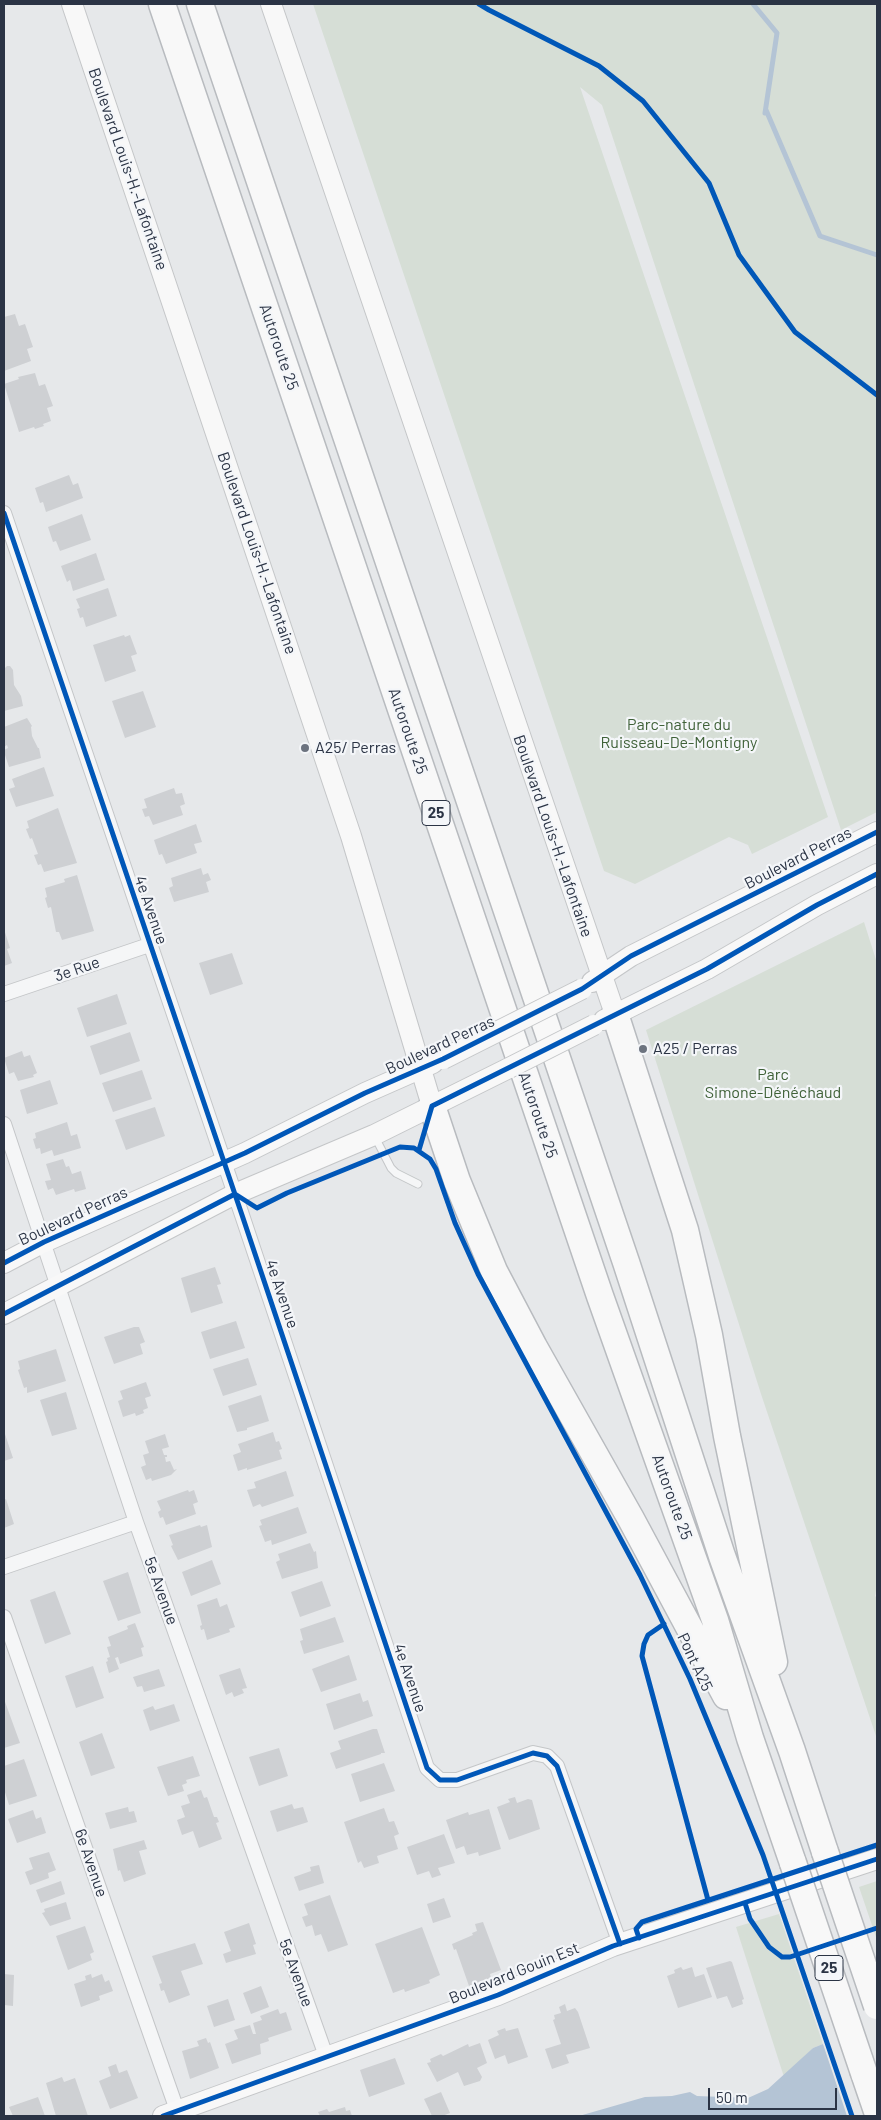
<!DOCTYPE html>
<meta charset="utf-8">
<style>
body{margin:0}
#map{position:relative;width:881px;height:2120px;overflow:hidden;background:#e6e8ea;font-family:Barlow,sans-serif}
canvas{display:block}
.frame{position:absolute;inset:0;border:5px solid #2b3445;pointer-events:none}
.scale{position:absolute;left:708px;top:2088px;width:129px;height:22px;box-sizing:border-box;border:2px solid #2b3445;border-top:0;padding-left:6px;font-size:15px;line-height:18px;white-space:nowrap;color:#2b3445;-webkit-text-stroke:4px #f4f6f9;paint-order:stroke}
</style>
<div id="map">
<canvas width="881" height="2120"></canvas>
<div class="frame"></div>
<div class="scale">50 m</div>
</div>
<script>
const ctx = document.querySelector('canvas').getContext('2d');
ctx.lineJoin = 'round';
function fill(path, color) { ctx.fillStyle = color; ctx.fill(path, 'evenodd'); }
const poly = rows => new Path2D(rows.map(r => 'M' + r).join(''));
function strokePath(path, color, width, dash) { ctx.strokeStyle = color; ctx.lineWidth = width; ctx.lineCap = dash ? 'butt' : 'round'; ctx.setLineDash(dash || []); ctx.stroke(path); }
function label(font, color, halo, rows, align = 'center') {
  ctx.font = font + ' Barlow,sans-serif'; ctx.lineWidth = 4.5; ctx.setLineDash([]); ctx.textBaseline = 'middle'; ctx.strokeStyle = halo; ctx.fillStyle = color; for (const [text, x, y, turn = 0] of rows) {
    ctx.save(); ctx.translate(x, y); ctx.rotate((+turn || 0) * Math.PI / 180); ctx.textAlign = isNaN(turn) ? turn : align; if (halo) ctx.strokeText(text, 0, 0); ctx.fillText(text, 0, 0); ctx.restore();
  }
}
fill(poly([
 [313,4,877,4,877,812,841,830,602,105,580,87,828,817,752,854,748,845,729,837,635,884,604,871],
 [864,922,877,963,877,1585,875,1596,877,1598,877,1739,761,1394,646,1030],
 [877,1881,877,1940,859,1887],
 [779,1914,823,2044,813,2048,784,2077,736,1927]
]), '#d6ded6');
fill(poly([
 [823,2044,877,2116,579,2116,645,2097,672,2096,690,2092,697,2096,748,2098,768,2089,813,2048]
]), '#b4c4d5');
fill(poly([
 [877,2026,877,2116,847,2116,822,2041]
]), '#e6e8ea');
strokePath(poly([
 [753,4,777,33,765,113,766,110,820,236,877,255]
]), '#b4c4d5', 5);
fill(poly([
 [15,314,19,326,25,324,33,347,27,349,31,361,4,371,4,317],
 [35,373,39,386,45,384,53,406,47,408,51,421,43,424,44,426,35,429,34,427,19,432,4,384,19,379,18,377],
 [69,475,73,485,78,483,83,498,46,512,43,502,40,503,35,488],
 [82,514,91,540,60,551,56,541,53,542,48,527],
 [96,553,105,580,73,591,70,580,67,582,61,566],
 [108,588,117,616,86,627,83,617,80,618,77,609,80,608,76,599],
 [124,635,125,637,130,635,137,654,131,656,136,671,105,682,93,645],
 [7,666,10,666,13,670,14,685,21,696,23,706,4,711,4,669],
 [143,691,156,727,125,738,112,701],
 [27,718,32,726,31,727,32,736,38,748,39,748,41,758,9,767,4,752,4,750,8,748,7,745,4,747,4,727],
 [44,767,54,796,16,807,9,789,15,787,12,779],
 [174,788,176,794,182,793,185,804,180,806,183,815,153,825,149,816,145,817,142,809,147,808,144,799],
 [58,808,77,863,44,872,41,864,38,865,34,855,38,854,32,838,30,839,26,829,29,828,27,821],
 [196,824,202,842,194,844,197,853,166,864,162,854,159,855,154,840],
 [201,868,203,875,208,873,211,880,206,882,209,892,174,902,169,888,173,886,171,878],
 [77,875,94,931,62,940,59,932,56,932,51,907,48,908,45,898,47,897,45,888,65,882,64,879],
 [4,929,10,948,7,949,12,963,4,966],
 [232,953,243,984,210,995,199,963],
 [117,994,127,1024,87,1037,77,1008],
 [130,1032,140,1061,100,1075,90,1046],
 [22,1051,24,1057,30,1055,37,1073,33,1075,34,1077,18,1081,14,1072,9,1074,4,1058],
 [142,1070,152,1099,113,1112,102,1083],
 [50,1080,58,1104,27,1114,20,1090],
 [155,1107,165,1136,126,1150,115,1120],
 [67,1122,71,1136,77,1134,81,1148,54,1156,52,1150,41,1154,40,1148,36,1149,33,1139,36,1138,35,1133],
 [63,1159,66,1167,69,1166,72,1174,81,1171,86,1189,75,1192,74,1189,56,1195,53,1188,48,1190,45,1181,51,1180,46,1164],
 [215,1267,221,1284,217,1285,223,1303,191,1313,181,1278],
 [236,1321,245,1348,210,1359,201,1332],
 [134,1327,139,1327,145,1342,140,1344,143,1354,114,1364,104,1337],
 [56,1349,66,1381,27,1393,27,1387,24,1388,18,1370,20,1369,18,1361],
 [248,1358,257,1385,223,1396,213,1369],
 [146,1382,151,1396,145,1398,148,1408,143,1410,144,1413,136,1416,135,1413,123,1417,118,1401,123,1399,120,1391],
 [66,1392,77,1429,52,1436,40,1400],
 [261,1395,269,1421,247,1428,247,1430,237,1432,228,1406],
 [4,1431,13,1458,4,1461],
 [273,1432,276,1442,279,1441,282,1449,279,1450,282,1459,247,1470,247,1468,238,1471,233,1455,241,1452,238,1444],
 [165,1434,169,1447,162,1449,164,1455,167,1455,167,1457,165,1457,166,1462,170,1461,174,1470,177,1469,171,1475,152,1481,151,1478,146,1480,141,1467,146,1465,143,1455,149,1453,145,1441],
 [286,1471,294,1496,262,1507,260,1504,253,1507,247,1490,256,1488,254,1482],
 [188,1490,189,1492,194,1490,198,1502,193,1504,196,1514,166,1525,163,1517,160,1518,158,1512,161,1510,157,1501],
 [6,1499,14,1524,4,1528,4,1500],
 [298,1507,307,1533,272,1545,271,1540,265,1542,259,1526,262,1525,260,1520],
 [200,1525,201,1527,207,1525,212,1547,178,1560,171,1546,173,1545,169,1535],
 [310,1543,314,1552,316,1551,318,1568,282,1579,276,1562,280,1560,278,1554],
 [212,1560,221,1584,191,1596,182,1572],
 [128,1572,141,1613,118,1621,103,1581],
 [322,1581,331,1606,300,1617,291,1592],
 [55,1591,71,1634,45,1644,30,1600],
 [217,1598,220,1607,227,1604,235,1627,229,1629,230,1632,207,1640,204,1629,201,1630,200,1626,202,1625,197,1605],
 [335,1617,344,1642,304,1654,300,1641,303,1640,300,1629],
 [135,1623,144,1647,141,1648,143,1656,120,1664,118,1657,115,1658,119,1669,109,1673,106,1662,108,1661,107,1658,110,1657,107,1647,111,1646,108,1637,128,1629,127,1626],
 [349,1655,357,1680,321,1692,312,1669],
 [93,1666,104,1698,76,1708,65,1676],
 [240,1668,247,1688,242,1689,244,1693,234,1697,232,1692,226,1695,219,1675],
 [159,1669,165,1686,144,1692,142,1686,137,1687,133,1677],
 [360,1693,363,1702,368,1700,373,1716,334,1730,326,1704],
 [4,1699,20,1743,4,1748],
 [174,1704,180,1721,150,1731,143,1710,153,1706,155,1710],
 [373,1729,377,1729,385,1753,381,1753,381,1754,336,1769,330,1753,341,1749,338,1741],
 [102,1733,115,1768,91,1776,79,1742],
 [279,1748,288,1776,259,1786,249,1757],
 [193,1756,200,1776,186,1780,187,1783,182,1785,184,1791,168,1796,157,1767],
 [24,1759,37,1796,9,1805,4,1789,4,1766],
 [384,1763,395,1791,360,1802,351,1774],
 [201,1790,204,1798,207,1797,214,1817,217,1817,219,1822,216,1823,222,1839,199,1848,193,1831,182,1835,177,1820,185,1817,181,1806,190,1803,187,1795],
 [515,1797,517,1803,528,1799,532,1800,540,1829,509,1840,497,1807,510,1802,508,1799],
 [292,1804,294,1809,303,1807,308,1822,277,1832,270,1811],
 [128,1807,129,1812,134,1811,137,1822,110,1829,105,1813],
 [384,1808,389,1822,394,1821,399,1834,394,1836,398,1849,377,1856,379,1863,364,1868,361,1861,358,1863,344,1822],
 [489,1809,501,1849,479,1856,478,1852,467,1855,464,1846,456,1849,446,1820,468,1812,469,1815],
 [33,1810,36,1819,41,1817,46,1833,17,1843,8,1819],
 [444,1834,455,1863,438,1868,441,1875,432,1878,429,1871,417,1875,407,1847],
 [144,1840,147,1849,139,1851,146,1874,124,1882,120,1870,118,1871,113,1849],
 [49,1852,56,1870,48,1873,49,1878,30,1885,25,1872,33,1869,29,1858],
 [319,1865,324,1883,299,1891,294,1877,311,1871,310,1867],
 [61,1881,65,1894,41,1903,36,1890],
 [330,1895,348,1945,328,1952,321,1934,315,1936,312,1925,306,1927,302,1917,308,1915,304,1904],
 [444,1898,451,1917,433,1923,427,1904],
 [66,1902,71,1919,50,1926,42,1913,45,1912,44,1909],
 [483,1922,501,1970,490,1974,491,1978,469,1986,456,1949,454,1950,452,1944,473,1935,472,1933,477,1931,475,1924],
 [249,1923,256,1944,253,1945,256,1954,226,1963,223,1954,231,1951,224,1932],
 [85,1926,94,1952,90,1954,92,1960,68,1970,56,1936],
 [422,1927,440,1975,429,1980,430,1983,405,1992,404,1989,393,1993,375,1944],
 [195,1943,203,1964,181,1971,190,1995,169,2003,164,1990,161,1991,159,1984,162,1983,152,1956],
 [730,1961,732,1962,744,1999,742,2000,743,2004,732,2008,727,1996,717,1999,706,1968],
 [681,1967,683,1970,692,1967,695,1977,704,1974,712,1997,678,2008,667,1976,675,1973,674,1970],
 [4,1974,14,1975,13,2006,4,2005],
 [91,1974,92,1978,102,1974,105,1982,109,1980,113,1991,99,1996,100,2000,81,2007,74,1984,86,1980,85,1976],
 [261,1986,269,2007,251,2014,243,1993],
 [228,1999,235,2020,214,2027,207,2006],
 [565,2004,567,2011,575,2008,578,2012,590,2048,566,2055,569,2063,552,2069,545,2049,561,2044,553,2020,555,2019,554,2015,561,2013,559,2007],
 [278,2009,280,2014,286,2012,292,2030,268,2038,269,2041,260,2044,261,2054,232,2064,225,2044,238,2039,234,2030,250,2025,253,2034,256,2034,253,2023,262,2020,260,2016],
 [505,2028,506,2031,518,2028,528,2057,508,2064,505,2055,495,2059,488,2040,499,2035,497,2031],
 [206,2038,208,2043,210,2042,219,2068,190,2079,182,2051,199,2046,197,2041],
 [480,2043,487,2063,477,2068,482,2077,480,2081,464,2086,458,2072,437,2082,427,2063,431,2062,430,2059,441,2054,443,2056,468,2044,469,2047],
 [395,2058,405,2084,369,2097,360,2070],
 [116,2064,119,2073,127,2070,138,2098,110,2109,99,2081,111,2076,108,2067],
 [62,2077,64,2082,75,2078,88,2116,56,2116,46,2083],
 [441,2092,450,2113,442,2116,432,2116,424,2099],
 [38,2097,45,2116,13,2116,9,2107],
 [345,2107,346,2111,350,2110,352,2116,320,2116,318,2112,327,2109,329,2112]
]), '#ced0d3');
const lane = poly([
 [375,1137,391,1168,396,1173,418,1184]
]);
const street = poly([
 [4,513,242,1215,427,1768,440,1780,457,1780,533,1753,547,1756,557,1766,620,1944],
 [4,994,149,945],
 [4,1124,136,1522,326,2056],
 [4,1567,136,1522],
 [4,1617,177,2110]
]);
const secondary = poly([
 [72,4,351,836,432,1106],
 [271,4,615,1014],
 [592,982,631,956,877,832],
 [604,1020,707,969,817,905,877,874],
 [4,1263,44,1242,245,1153,365,1093,433,1063],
 [4,1314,235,1194,374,1135,509,1068],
 [163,2116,498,1995,613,1946,877,1859]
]);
const highway = poly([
 [162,4,600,1296,715,1620,750,1738,793,1863],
 [200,4,626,1262,722,1556,792,1751,825,1852],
 [615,1014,685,1230,709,1335,727,1436,774,1662],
 [432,1106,457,1181,494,1271,534,1347,631,1519,726,1696],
 [864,2073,877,2111]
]);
strokePath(lane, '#c4c6c8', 9);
strokePath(street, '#c4c6c8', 16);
strokePath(secondary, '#c4c6c8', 22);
strokePath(highway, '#b8bbbf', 29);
strokePath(lane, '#f5f6f7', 7);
strokePath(street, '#f5f6f7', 14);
strokePath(secondary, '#f8f8f8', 20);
strokePath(highway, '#f8f8f8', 26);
const secondaryBridge = poly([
 [443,1059,582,989],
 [509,1068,594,1025]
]);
const highwayBridge = poly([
 [825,1852,877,2006],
 [793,1863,864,2073]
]);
strokePath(secondaryBridge, '#c4c6c8', 22, []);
strokePath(highwayBridge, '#b8bbbf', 29, []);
strokePath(secondaryBridge, '#f8f8f8', 20);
strokePath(highwayBridge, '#f8f8f8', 26);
strokePath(poly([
 [479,4,489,10,599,66,643,101,709,183,739,255,795,332,877,395],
 [4,513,242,1215,427,1768,440,1780,457,1780,533,1753,547,1756,557,1766,620,1944],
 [419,1150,432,1106,707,969,817,905,877,874],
 [235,1194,257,1208,287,1193,400,1147,414,1148,430,1159,436,1169,455,1223,478,1274,640,1575,690,1679,763,1855,852,2116],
 [4,1263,44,1242,245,1153,365,1093,443,1059,582,989,631,956,877,832],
 [4,1314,235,1194],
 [664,1624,648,1635,644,1644,642,1656,708,1900],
 [745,1903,750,1919,769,1947,782,1957,790,1957,877,1928],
 [639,1938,636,1929,642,1922,877,1845],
 [163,2116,498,1995,613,1946,877,1859]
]), '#0057b8', 5);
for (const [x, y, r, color] of [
 [305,748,5,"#6c737f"],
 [643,1049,5,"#6c737f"]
]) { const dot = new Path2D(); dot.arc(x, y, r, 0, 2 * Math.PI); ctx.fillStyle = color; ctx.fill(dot); strokePath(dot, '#f4f6f9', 2); }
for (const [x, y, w] of [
 [436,813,28],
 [829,1968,28]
]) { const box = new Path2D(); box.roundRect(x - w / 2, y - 12.5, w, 25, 4); ctx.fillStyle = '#f4f6f9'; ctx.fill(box); strokePath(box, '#2b3445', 1); }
label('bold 15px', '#2b3445', null, [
 ["25",436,813],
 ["25",829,1968]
]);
label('16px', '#2b3445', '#f4f6f9', [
 ["Boulevard Louis-H.-Lafontaine",128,169,71],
 ["Autoroute 25",279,347,71],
 ["Boulevard Louis-H.-Lafontaine",257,553,71],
 ["Autoroute 25",408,731,71],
 ["Boulevard Louis-H.-Lafontaine",553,836,71],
 ["Boulevard Perras",798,858,-27],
 ["4e Avenue",151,910,71],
 ["3e Rue",77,969,-19],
 ["Boulevard Perras",440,1045,-25],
 ["Autoroute 25",538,1115,71],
 ["Boulevard Perras",73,1216,-25],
 ["4e Avenue",282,1294,71],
 ["Autoroute 25",672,1497,70],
 ["5e Avenue",161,1591,70],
 ["Pont A25",695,1662,65],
 ["4e Avenue",410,1678,71],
 ["6e Avenue",91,1863,71],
 ["5e Avenue",296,1973,70],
 ["Boulevard Gouin Est",514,1973,-22]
]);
label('16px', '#3f6138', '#f4f6f9', [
 ["Parc-nature du",679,725],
 ["Ruisseau-De-Montigny",679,743],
 ["Parc",773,1075],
 ["Simone-Dénéchaud",773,1093]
]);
label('16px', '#2b3445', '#f4f6f9', [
 ["A25/ Perras",315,748],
 ["A25 / Perras",653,1049]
], 'left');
</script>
